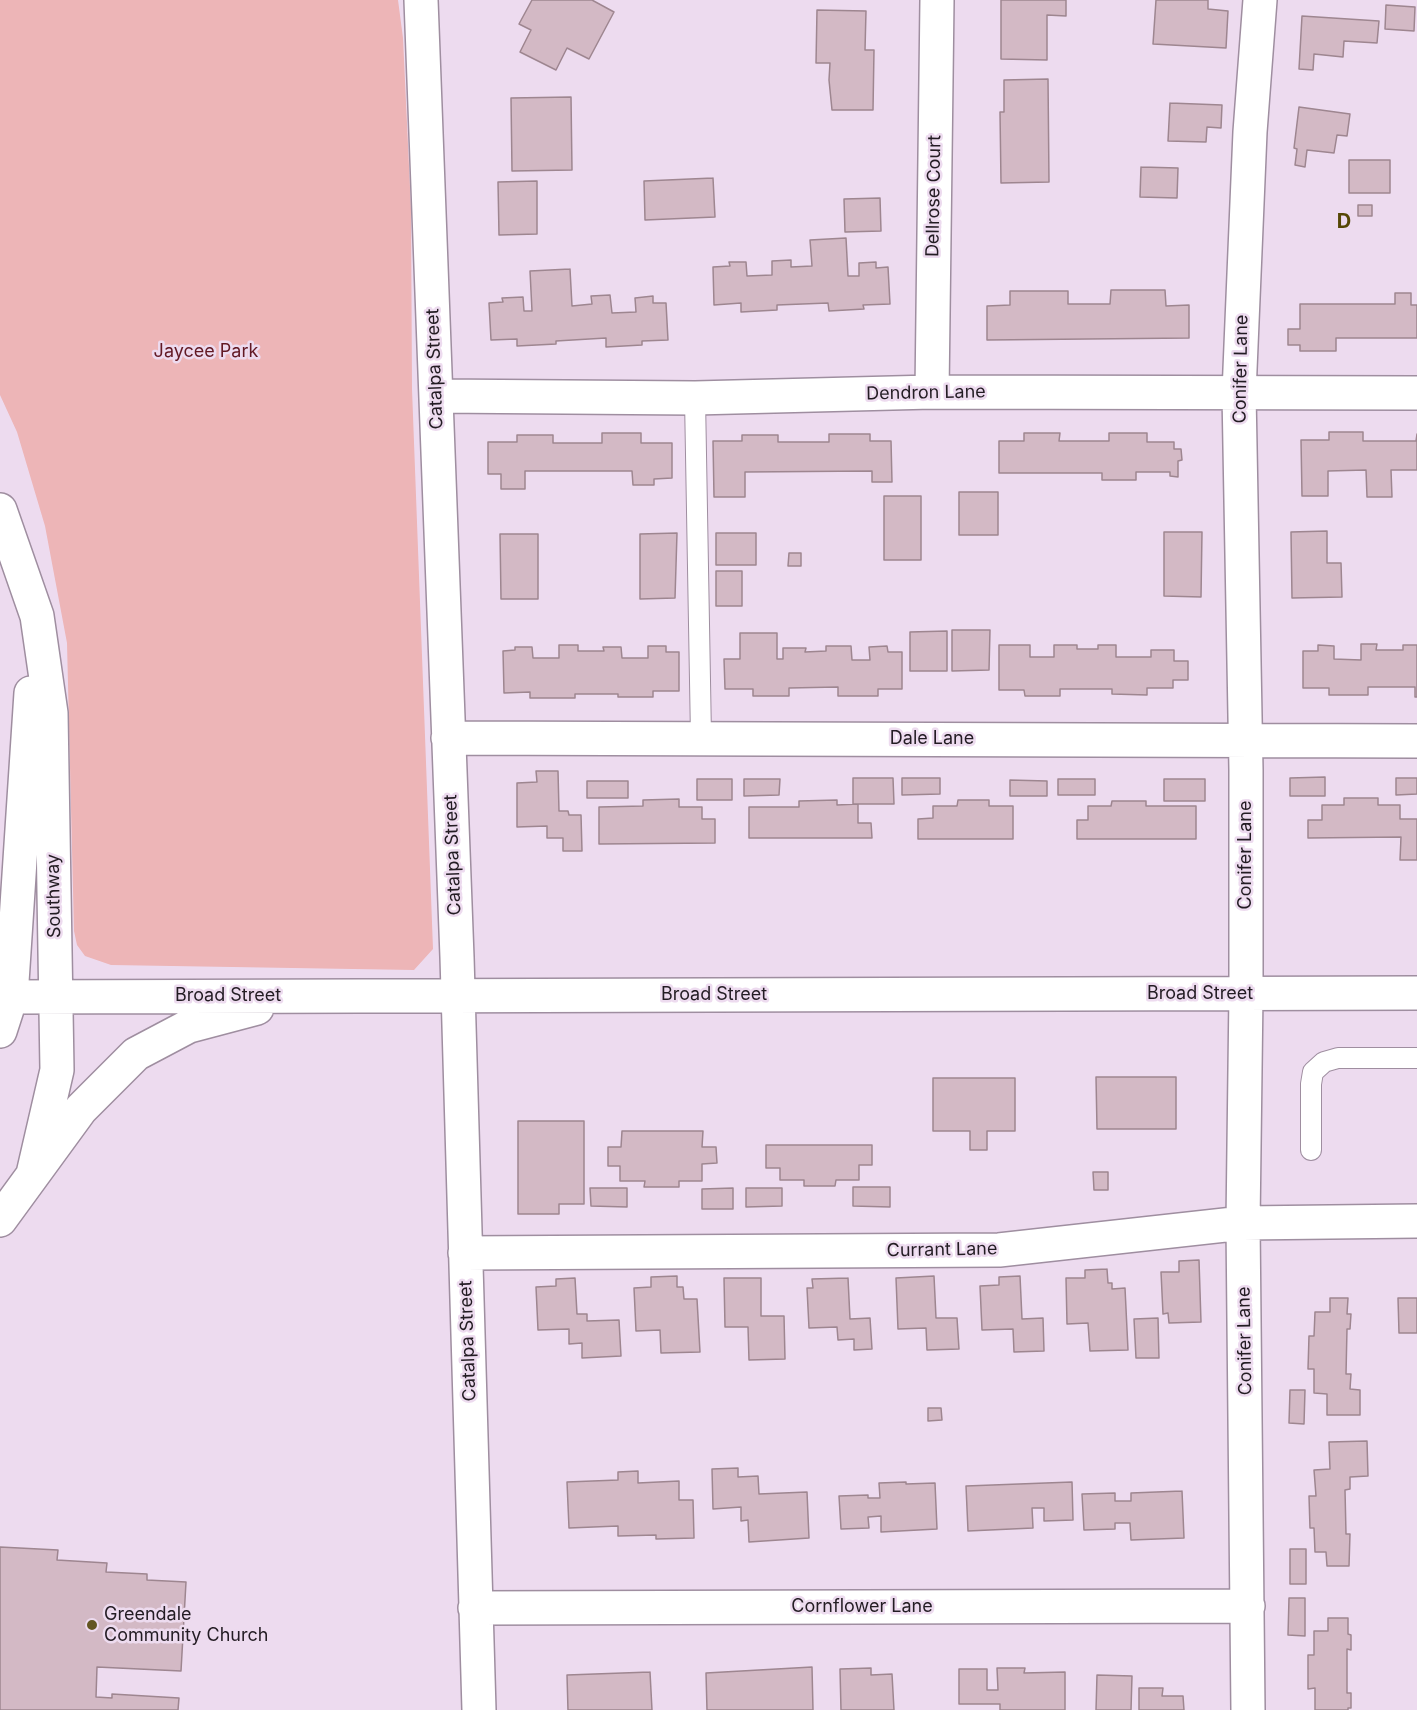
<!DOCTYPE html>
<style>
body{margin:0}
canvas{display:block;background:#eddbef}
</style>
<canvas width="1417" height="1710"></canvas>
<script>
const ctx = document.querySelector('canvas').getContext('2d');
ctx.lineJoin = 'round';
function fill(path, color) { ctx.fillStyle = color; ctx.fill(path, 'evenodd'); }
const poly = rows => new Path2D(rows.map(r => 'M' + r).join(''));
function strokePath(path, color, width, dash) { ctx.strokeStyle = color; ctx.lineWidth = width; ctx.lineCap = dash ? 'butt' : 'round'; ctx.setLineDash(dash || []); ctx.stroke(path); }
function label(font, color, halo, rows, align = 'center') {
  ctx.font = font + ' Inter,sans-serif'; ctx.lineWidth = 5; ctx.setLineDash([]); ctx.textBaseline = 'middle'; ctx.strokeStyle = halo; ctx.fillStyle = color; for (const [text, x, y, turn = 0] of rows) {
    ctx.save(); ctx.translate(x, y); ctx.rotate((+turn || 0) * Math.PI / 180); ctx.textAlign = isNaN(turn) ? turn : align; if (halo) ctx.strokeText(text, 0, 0); ctx.fillText(text, 0, 0); ctx.restore();
  }
}
fill(poly([
 [0,0,398,0,403,38,411,209,412,389,433,949,414,970,111,965,85,956,77,945,74,931,67,643,45,526,17,432,0,395]
]), '#edb5b7');
const building = poly([
 [532,0,592,0,614,12,589,59,567,48,556,70,520,52,531,30,519,24,532,0],
 [1001,0,1066,0,1066,16,1047,15,1047,60,1001,59,1001,0],
 [1156,0,1208,0,1208,9,1228,11,1226,48,1153,44,1156,0],
 [1386,5,1415,7,1414,31,1385,29,1386,5],
 [817,10,866,11,865,50,874,50,873,110,832,110,829,80,830,63,816,63,817,10],
 [1302,16,1379,21,1377,43,1344,41,1343,57,1314,54,1313,70,1299,69,1302,16],
 [1048,79,1049,182,1001,183,1000,112,1004,112,1004,80,1048,79],
 [571,97,572,170,512,171,511,98,571,97],
 [1170,103,1222,105,1221,128,1207,127,1206,142,1168,141,1170,103],
 [1299,107,1350,114,1347,136,1337,135,1334,153,1307,150,1305,167,1295,165,1297,149,1294,148,1299,107],
 [1349,160,1390,160,1390,193,1349,193,1349,160],
 [1141,167,1178,168,1177,198,1140,197,1141,167],
 [713,178,715,217,645,220,644,181,713,178],
 [537,181,537,234,499,235,498,182,537,181],
 [880,198,881,231,845,232,844,199,880,198],
 [1358,205,1372,205,1372,216,1358,216,1358,205],
 [846,238,848,276,859,276,859,263,876,262,876,268,888,267,890,304,863,305,864,309,829,311,828,303,777,305,777,310,741,312,741,303,714,305,713,267,730,266,729,262,746,262,747,276,772,275,772,261,791,260,791,267,812,266,810,240,846,238],
 [570,269,572,306,592,304,591,296,610,295,612,313,636,312,635,298,653,296,653,303,666,303,668,340,642,341,642,345,606,347,606,338,556,341,556,344,517,346,517,339,491,340,489,303,503,302,502,298,523,297,524,311,532,311,530,271,570,269],
 [1111,290,1165,290,1166,306,1189,305,1189,338,987,340,987,306,1010,305,1010,291,1068,291,1068,304,1110,304,1111,290],
 [1395,293,1411,293,1411,305,1417,305,1417,338,1336,338,1336,351,1300,351,1300,345,1288,345,1288,329,1300,329,1300,304,1395,304,1395,293],
 [1329,432,1363,432,1363,441,1416,441,1417,434,1417,470,1391,470,1392,497,1367,497,1366,470,1328,471,1328,496,1302,496,1301,440,1329,440,1329,432],
 [602,433,641,433,641,443,672,443,672,478,654,479,654,485,633,485,632,471,525,471,525,489,501,489,501,474,488,474,488,442,517,442,517,435,553,435,553,443,602,443,602,433],
 [1024,433,1060,433,1059,441,1109,441,1109,433,1147,433,1147,442,1174,442,1174,449,1181,449,1182,460,1178,461,1178,477,1170,476,1170,472,1136,472,1136,480,1102,480,1102,473,999,473,999,441,1024,441,1024,433],
 [829,434,870,434,870,441,891,441,892,482,872,482,872,471,745,472,745,497,714,497,713,441,742,441,742,435,778,435,778,442,829,442,829,434],
 [959,492,998,492,998,535,959,535,959,492],
 [884,496,921,496,921,560,884,560,884,496],
 [1327,531,1327,563,1341,563,1342,597,1292,598,1291,532,1327,531],
 [1164,532,1202,532,1201,597,1164,596,1164,532],
 [677,533,675,598,640,599,640,534,677,533],
 [716,533,756,533,756,565,716,565,716,533],
 [500,534,538,534,538,599,501,599,500,534],
 [789,553,801,553,801,566,788,566,789,553],
 [716,571,742,571,742,606,716,606,716,571],
 [952,630,990,630,989,670,952,671,952,630],
 [947,631,947,671,910,671,910,632,947,631],
 [740,633,777,633,777,659,783,659,783,648,806,648,805,652,826,651,826,646,851,646,852,660,870,660,869,647,887,646,888,652,902,652,902,689,878,689,878,696,838,696,838,687,789,688,789,696,753,696,753,689,725,689,724,659,740,659,740,633],
 [1361,644,1377,644,1376,650,1403,650,1403,645,1417,645,1417,697,1415,697,1415,687,1368,687,1368,695,1329,695,1329,688,1303,688,1303,651,1318,651,1318,645,1334,646,1334,659,1361,660,1361,644],
 [559,645,578,645,578,651,604,651,603,647,621,647,622,658,648,658,648,646,666,646,666,652,679,652,679,691,653,691,653,697,618,697,618,694,575,694,575,698,530,698,530,692,504,693,503,651,515,650,515,647,532,647,533,658,559,658,559,645],
 [999,645,1030,645,1030,657,1054,657,1054,645,1077,645,1077,649,1098,649,1098,645,1116,645,1116,657,1151,657,1151,650,1174,650,1174,661,1188,661,1188,680,1173,680,1173,688,1147,688,1147,695,1112,694,1112,689,1060,689,1060,696,1025,696,1024,690,999,690,999,645],
 [536,771,558,771,559,811,568,811,569,815,581,815,582,851,563,851,563,838,547,838,547,826,517,827,517,783,537,782,536,771],
 [1325,777,1325,796,1290,796,1290,778,1325,777],
 [853,778,893,778,894,804,853,804,853,778],
 [902,778,940,778,940,794,902,795,902,778],
 [1396,778,1417,778,1417,794,1396,795,1396,778],
 [697,779,732,779,732,800,697,800,697,779],
 [744,779,780,779,779,795,744,796,744,779],
 [1058,779,1095,779,1095,795,1058,795,1058,779],
 [1164,779,1205,779,1205,801,1164,801,1164,779],
 [1010,780,1047,781,1047,796,1010,796,1010,780],
 [587,781,628,781,628,798,587,798,587,781],
 [1344,798,1378,798,1378,805,1400,805,1400,819,1417,819,1417,860,1400,860,1401,837,1308,838,1308,820,1322,820,1322,805,1344,805,1344,798],
 [679,799,679,807,702,807,702,819,715,819,715,843,599,844,599,807,643,806,643,800,679,799],
 [837,800,837,805,858,804,858,823,871,823,872,838,749,838,749,807,799,807,799,801,837,800],
 [958,800,989,800,989,806,1013,806,1013,839,918,839,918,819,933,818,933,806,957,806,958,800],
 [1112,801,1146,801,1146,806,1196,806,1196,839,1077,839,1077,820,1088,820,1088,806,1111,806,1112,801],
 [1096,1077,1176,1077,1176,1129,1097,1129,1096,1077],
 [933,1078,1015,1078,1015,1131,987,1131,987,1150,970,1150,970,1131,933,1131,933,1078],
 [518,1121,584,1121,584,1204,559,1204,559,1214,518,1214,518,1121],
 [622,1131,703,1131,702,1147,716,1147,717,1163,702,1164,702,1181,679,1181,679,1187,644,1187,645,1181,620,1181,620,1166,608,1166,608,1147,621,1147,622,1131],
 [766,1145,872,1145,872,1165,859,1165,859,1180,836,1180,835,1186,804,1186,804,1180,780,1180,780,1168,766,1168,766,1145],
 [1093,1172,1108,1172,1108,1190,1094,1190,1093,1172],
 [853,1187,890,1187,890,1207,853,1206,853,1187],
 [590,1188,627,1188,627,1207,591,1206,590,1188],
 [733,1188,733,1209,702,1209,702,1189,733,1188],
 [746,1188,782,1188,782,1206,746,1207,746,1188],
 [1199,1260,1201,1322,1169,1323,1168,1313,1163,1314,1161,1272,1179,1272,1179,1261,1199,1260],
 [1107,1269,1108,1283,1112,1283,1112,1289,1125,1288,1128,1350,1090,1351,1088,1323,1067,1324,1066,1278,1085,1278,1085,1270,1107,1269],
 [677,1276,677,1287,683,1287,684,1299,697,1299,700,1352,661,1353,660,1330,636,1331,634,1288,651,1287,651,1277,677,1276],
 [934,1276,936,1318,957,1318,959,1349,927,1350,926,1328,898,1329,896,1278,934,1276],
 [1020,1276,1022,1319,1043,1318,1044,1351,1014,1352,1013,1329,982,1330,980,1286,999,1285,999,1277,1020,1276],
 [575,1278,577,1314,587,1314,587,1321,619,1320,621,1356,582,1358,582,1343,569,1344,569,1329,538,1330,536,1287,556,1286,556,1279,575,1278],
 [724,1278,761,1278,761,1316,784,1316,785,1359,749,1360,748,1327,725,1327,724,1278],
 [848,1278,850,1319,870,1318,872,1349,854,1350,854,1339,838,1340,837,1327,809,1328,807,1288,813,1288,812,1279,848,1278],
 [1330,1298,1348,1298,1347,1314,1351,1314,1350,1329,1347,1329,1346,1374,1351,1374,1350,1389,1360,1390,1360,1415,1327,1415,1327,1394,1314,1393,1314,1369,1308,1369,1309,1336,1314,1336,1315,1312,1330,1312,1330,1298],
 [1398,1298,1417,1298,1417,1333,1399,1333,1398,1298],
 [1158,1318,1159,1358,1136,1358,1134,1319,1158,1318],
 [1290,1390,1305,1390,1304,1424,1289,1423,1290,1390],
 [928,1408,941,1408,942,1420,928,1421,928,1408],
 [1367,1441,1368,1476,1350,1477,1350,1489,1345,1490,1346,1534,1350,1534,1349,1566,1327,1566,1326,1552,1315,1552,1314,1528,1310,1528,1309,1496,1316,1496,1314,1470,1330,1469,1329,1442,1367,1441],
 [738,1468,738,1477,758,1476,759,1494,807,1492,809,1538,749,1542,748,1520,741,1521,741,1507,713,1509,712,1469,738,1468],
 [638,1471,638,1483,679,1481,679,1500,693,1500,694,1538,656,1539,656,1535,618,1536,618,1526,569,1528,567,1482,618,1480,618,1472,638,1471],
 [906,1482,906,1484,935,1483,937,1529,881,1532,881,1516,868,1517,869,1528,841,1529,839,1496,868,1495,868,1498,880,1498,879,1483,906,1482],
 [1072,1482,1073,1520,1044,1521,1044,1508,1032,1508,1033,1528,968,1531,966,1486,1072,1482],
 [1182,1491,1184,1538,1131,1540,1130,1523,1115,1523,1115,1529,1084,1530,1082,1494,1115,1493,1115,1501,1131,1501,1131,1493,1182,1491],
 [0,1547,58,1550,57,1560,107,1563,106,1572,147,1574,147,1580,186,1582,181,1671,97,1667,96,1697,112,1698,112,1694,179,1698,178,1710,0,1710,0,1547],
 [1290,1549,1306,1549,1306,1584,1290,1584,1290,1549],
 [1289,1598,1305,1598,1305,1636,1288,1635,1289,1598],
 [1328,1618,1348,1618,1348,1634,1351,1635,1351,1650,1347,1649,1347,1693,1351,1693,1351,1708,1348,1708,1348,1710,1315,1710,1315,1688,1308,1689,1308,1655,1314,1655,1314,1631,1328,1631,1328,1618],
 [812,1667,813,1710,707,1710,706,1673,812,1667],
 [871,1668,871,1675,892,1674,894,1710,841,1710,840,1669,871,1668],
 [997,1668,1025,1668,1024,1673,1065,1672,1065,1710,1000,1710,1000,1704,959,1704,959,1669,987,1669,987,1690,998,1690,997,1668],
 [650,1672,652,1710,568,1710,567,1675,650,1672],
 [1097,1675,1132,1676,1131,1710,1096,1710,1097,1675],
 [1139,1688,1163,1688,1162,1696,1183,1696,1184,1710,1139,1710,1139,1688]
]);
fill(building, '#d3b9c5');
strokePath(building, '#9e8690', 1.5);
const service = poly([
 [695,398,701,737],
 [1311,1150,1311,1084,1313,1072,1324,1062,1338,1058,1417,1058]
]);
const minor = poly([
 [421,0,457,957,479,1710],
 [932,392,937,0],
 [436,396,695,398,932,392,1417,393],
 [0,510,37,616,51,713,57,1070,33,1174],
 [448,738,1417,741],
 [11,997,1417,993],
 [0,1031,11,997,31,693],
 [0,1220,81,1109,136,1054,189,1026,257,1008],
 [465,1253,999,1250,1243,1223,1417,1221],
 [475,1608,1248,1606],
 [1248,1710,1243,1223,1246,993,1246,770,1239,393,1250,132,1260,0]
]);
strokePath(service, '#9f8ea0', 22);
strokePath(minor, '#9f8ea0', 36);
strokePath(service, '#fff', 20);
strokePath(minor, '#fff', 33);
for (const [x, y, r, color] of [
 [92,1625,6,"#635622"]
]) { const dot = new Path2D(); dot.arc(x, y, r, 0, 2 * Math.PI); ctx.fillStyle = color; ctx.fill(dot); strokePath(dot, '#eddbef', 2); }
label('18px', '#231c23', '#eddbef', [
 ["Dellrose Court",934,196,-89],
 ["Catalpa Street",435,369,-92],
 ["Conifer Lane",1241,369,-89],
 ["Dendron Lane",926,393,-1],
 ["Dale Lane",932,739],
 ["Catalpa Street",453,855,-92],
 ["Conifer Lane",1246,855,-90],
 ["Southway",54,896,-91],
 ["Broad Street",1200,994],
 ["Broad Street",714,995],
 ["Broad Street",228,996],
 ["Currant Lane",942,1250,-1],
 ["Catalpa Street",468,1341,-92],
 ["Conifer Lane",1245,1341,-91],
 ["Cornflower Lane",862,1607]
]);
label('18px', '#621924', '#eddbef', [
 ["Jaycee Park",206,352]
]);
label('18px', '#231c23', '#eddbef', [
 ["Greendale",104,1615],
 ["Community Church",104,1636]
], 'left');
label('bold 20px', '#564705', '#eddbef', [
 ["D",1344,222]
]);
</script>
